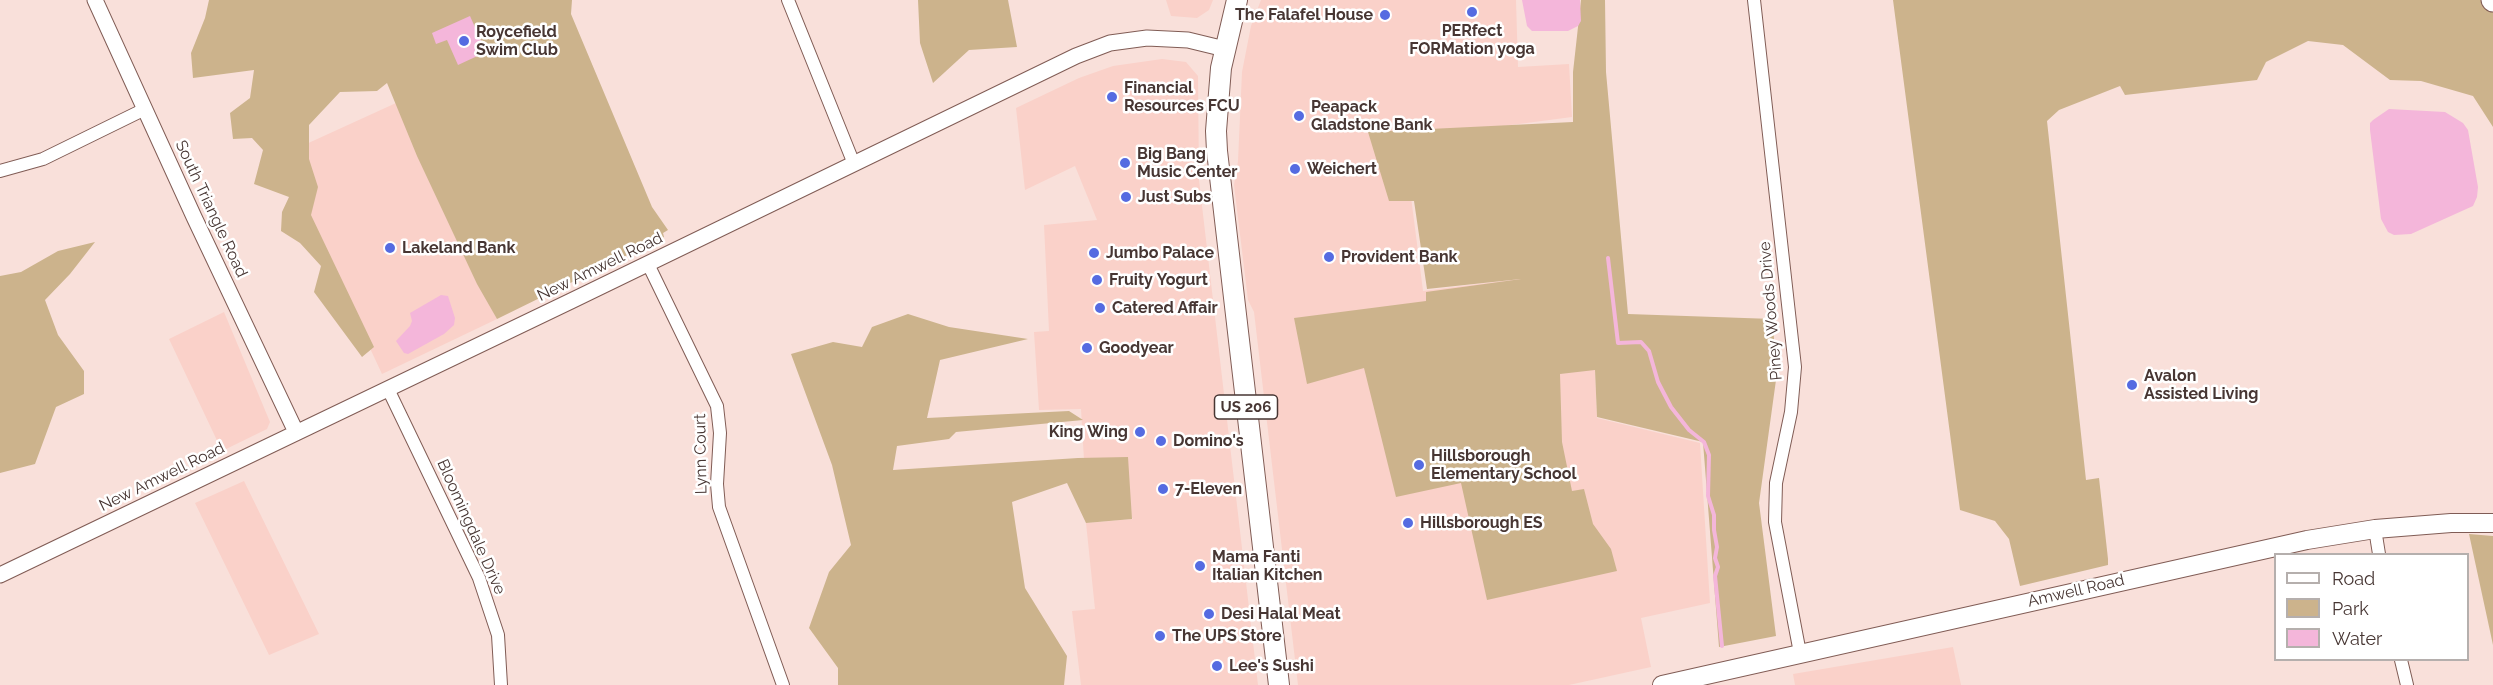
<!DOCTYPE html>
<style>
body{margin:0}
#map{position:relative;width:2493px;height:685px;overflow:hidden;background:#f9e0da;font-family:Raleway,sans-serif}
canvas{display:block}
.legend{position:absolute;left:2274px;top:553px;width:195px;height:108px;box-sizing:border-box;background:#fff;border:2px solid #b5afad;margin:0;padding:8px 10px;list-style:none;font-size:18px;color:#473633}
.legend li{display:flex;align-items:center;gap:12px;height:30px}
.legend b{width:30px;border:2px solid #b5afad}
</style>
<div id="map">
<canvas width="2493" height="685"></canvas>
<ul class="legend">
<li><b style="height:8px;background:#fff"></b>Road</li>
<li><b style="height:16px;background:#ccb38c"></b>Park</li>
<li><b style="height:16px;background:#f4b6da"></b>Water</li>
</ul>
</div>
<script>
const ctx = document.querySelector('canvas').getContext('2d');
ctx.lineJoin = 'round';
function fill(path, color) { ctx.fillStyle = color; ctx.fill(path, 'evenodd'); }
const poly = rows => new Path2D(rows.map(r => 'M' + r).join(''));
function strokePath(path, color, width, dash) { ctx.strokeStyle = color; ctx.lineWidth = width; ctx.lineCap = dash ? 'butt' : 'round'; ctx.setLineDash(dash || []); ctx.stroke(path); }
function label(font, color, halo, rows, align = 'center') {
  ctx.font = font + ' Raleway,sans-serif'; ctx.lineWidth = 5; ctx.setLineDash([]); ctx.textBaseline = 'middle'; ctx.strokeStyle = halo; ctx.fillStyle = color; for (const [text, x, y, turn = 0] of rows) {
    ctx.save(); ctx.translate(x, y); ctx.rotate((+turn || 0) * Math.PI / 180); ctx.textAlign = isNaN(turn) ? turn : align; if (halo) ctx.strokeText(text, 0, 0); ctx.fillText(text, 0, 0); ctx.restore();
  }
}
fill(poly([
 [1166,0,1213,0,1209,10,1197,18,1171,16],
 [1261,0,1516,0,1518,67,1569,64,1572,117,1390,141,1411,197,1423,291,1582,271,1595,370,1597,418,1700,443,1710,603,1641,618,1651,667,1569,685,1298,685,1254,312,1248,300,1234,185,1238,161,1242,72,1251,26],
 [1162,59,1186,62,1198,76,1199,180,1258,685,1081,685,1072,611,1095,609,1086,523,1133,519,1084,460,1081,409,1039,410,1034,332,1049,331,1044,225,1097,220,1075,166,1025,190,1016,108,1079,78,1113,66],
 [396,103,497,319,382,374,280,156],
 [224,312,270,422,267,429,222,451,169,339],
 [244,481,319,634,269,655,195,503],
 [1953,647,1961,685,1795,685,1793,674]
]), '#fad1c9');
fill(poly([
 [209,0,572,0,571,14,652,207,668,230,663,233,664,237,497,319,477,284,417,156,387,83,377,91,340,92,309,125,309,159,318,187,311,215,374,347,362,357,314,292,321,266,300,243,281,231,282,212,289,197,254,184,263,150,252,138,233,139,230,113,250,98,254,70,193,78,191,53,205,18],
 [918,0,1008,0,1017,47,969,50,933,83,920,43],
 [1581,0,1605,0,1606,72,1628,314,1773,319,1776,380,1759,503,1776,636,1719,647,1703,442,1597,417,1595,370,1560,374,1562,442,1572,491,1584,489,1593,524,1611,549,1617,571,1487,600,1461,483,1396,497,1364,368,1307,384,1294,318,1426,301,1426,292,1521,279,1427,289,1414,201,1389,201,1368,132,1573,122,1573,72],
 [1893,0,2493,0,2493,127,2473,96,2421,81,2390,80,2343,45,2308,41,2266,62,2257,80,2125,95,2120,86,2059,110,2047,121,2086,480,2099,478,2108,559,2108,565,2020,586,2009,539,1995,521,1960,510],
 [95,242,70,274,45,300,58,335,84,371,84,394,56,407,35,464,0,473,0,276,21,272,58,251],
 [908,314,949,327,1028,339,940,360,927,418,1069,411,1083,420,956,432,949,439,897,446,893,470,1078,458,1128,457,1132,519,1086,523,1067,483,1012,502,1025,588,1067,656,1064,685,838,685,838,668,809,628,829,572,851,545,832,465,791,354,833,342,862,347,872,327],
 [2469,534,2493,536,2493,645]
]), '#ccb38c');
fill(poly([
 [1522,0,1580,0,1581,21,1578,26,1568,31,1532,31,1527,26],
 [470,16,486,52,458,65,447,40,436,44,432,33],
 [2389,109,2445,112,2463,123,2468,130,2478,187,2477,197,2473,206,2411,234,2394,235,2388,232,2381,219,2370,130,2370,123,2373,120],
 [441,295,448,296,455,318,454,325,444,334,408,354,404,353,396,341,410,326,412,321,410,313]
]), '#f4b6da');
strokePath(poly([
 [1608,258,1618,343,1641,342,1649,351,1658,382,1671,407,1689,430,1704,442,1709,455,1708,496,1714,515,1714,530,1717,547,1715,558,1718,567,1715,576,1722,646]
]), '#f4b6da', 4);
const minor = poly([
 [788,0,854,164],
 [1754,0,1795,367,1791,412,1776,483,1775,522,1800,653],
 [0,171,43,159,145,109],
 [648,264,717,406,720,433,717,484,719,507,783,685],
 [388,389,479,578,498,635,501,685],
 [2375,529,2379,554],
 [2401,660,2407,685]
]);
const tertiary = poly([
 [95,0,194,217,296,432],
 [0,575,571,301,1076,56,1110,43,1147,38,1188,40,1225,49]
]);
const secondary = poly([
 [1662,685,2307,540,2375,529,2451,523,2493,523]
]);
const primary = poly([
 [1237,0,1221,68,1216,131,1217,151,1279,685]
]);
const trunk = poly([
 [2492,0,2493,1]
]);
strokePath(minor, '#805c55', 14);
strokePath(tertiary, '#805c55', 17);
strokePath(secondary, '#805c55', 20);
strokePath(primary, '#805c55', 22);
strokePath(trunk, '#805c55', 23);
strokePath(minor, '#fff', 12);
strokePath(tertiary, '#fff', 15);
strokePath(secondary, '#fff', 18);
strokePath(primary, '#fff', 20);
strokePath(trunk, '#fff', 21);
for (const [x, y, r, color] of [
 [1472,12,6,"#556be1"],
 [1385,15,6,"#556be1"],
 [464,41,6,"#556be1"],
 [1112,97,6,"#556be1"],
 [1299,116,6,"#556be1"],
 [1125,163,6,"#556be1"],
 [1295,169,6,"#556be1"],
 [1126,197,6,"#556be1"],
 [390,248,6,"#556be1"],
 [1094,253,6,"#556be1"],
 [1329,257,6,"#556be1"],
 [1097,280,6,"#556be1"],
 [1100,308,6,"#556be1"],
 [1087,348,6,"#556be1"],
 [2132,385,6,"#556be1"],
 [1140,432,6,"#556be1"],
 [1161,441,6,"#556be1"],
 [1419,465,6,"#556be1"],
 [1163,489,6,"#556be1"],
 [1408,523,6,"#556be1"],
 [1200,566,6,"#556be1"],
 [1209,614,6,"#556be1"],
 [1160,636,6,"#556be1"],
 [1217,666,6,"#556be1"]
]) { const dot = new Path2D(); dot.arc(x, y, r, 0, 2 * Math.PI); ctx.fillStyle = color; ctx.fill(dot); strokePath(dot, '#fff', 2); }
for (const [x, y, w] of [
 [1246,407,63]
]) { const box = new Path2D(); box.roundRect(x - w / 2, y - 12, w, 24, 4.5); ctx.fillStyle = '#fff'; ctx.fill(box); strokePath(box, '#473633', 1.5); }
label('bold 15px', '#473633', null, [
 ["US 206",1246,407]
]);
label('bold 16px', '#473633', '#fff', [
 ["The Falafel House",1373,15,"right"],
 ["PERfect",1472,31,"center"],
 ["FORMation yoga",1472,49,"center"],
 ["Roycefield",476,32],
 ["Swim Club",476,50],
 ["Financial",1124,88],
 ["Resources FCU",1124,106],
 ["Peapack",1311,107],
 ["Gladstone Bank",1311,125],
 ["Big Bang",1137,154],
 ["Music Center",1137,172],
 ["Weichert",1307,169],
 ["Just Subs",1138,197],
 ["Lakeland Bank",402,248],
 ["Jumbo Palace",1106,253],
 ["Provident Bank",1341,257],
 ["Fruity Yogurt",1109,280],
 ["Catered Affair",1112,308],
 ["Goodyear",1099,348],
 ["Avalon",2144,376],
 ["Assisted Living",2144,394],
 ["King Wing",1128,432,"right"],
 ["Domino's",1173,441],
 ["Hillsborough",1431,456],
 ["Elementary School",1431,474],
 ["7-Eleven",1175,489],
 ["Hillsborough ES",1420,523],
 ["Mama Fanti",1212,557],
 ["Italian Kitchen",1212,575],
 ["Desi Halal Meat",1221,614],
 ["The UPS Store",1172,636],
 ["Lee's Sushi",1229,666]
], 'left');
label('16px', '#473633', '#fff', [
 ["South Triangle Road",211,209,65],
 ["New Amwell Road",600,267,-26],
 ["Piney Woods Drive",1771,311,-95],
 ["Lynn Court",701,454,-91],
 ["New Amwell Road",162,477,-26],
 ["Bloomingdale Drive",471,527,66],
 ["Amwell Road",2076,591,-13]
]);
</script>
